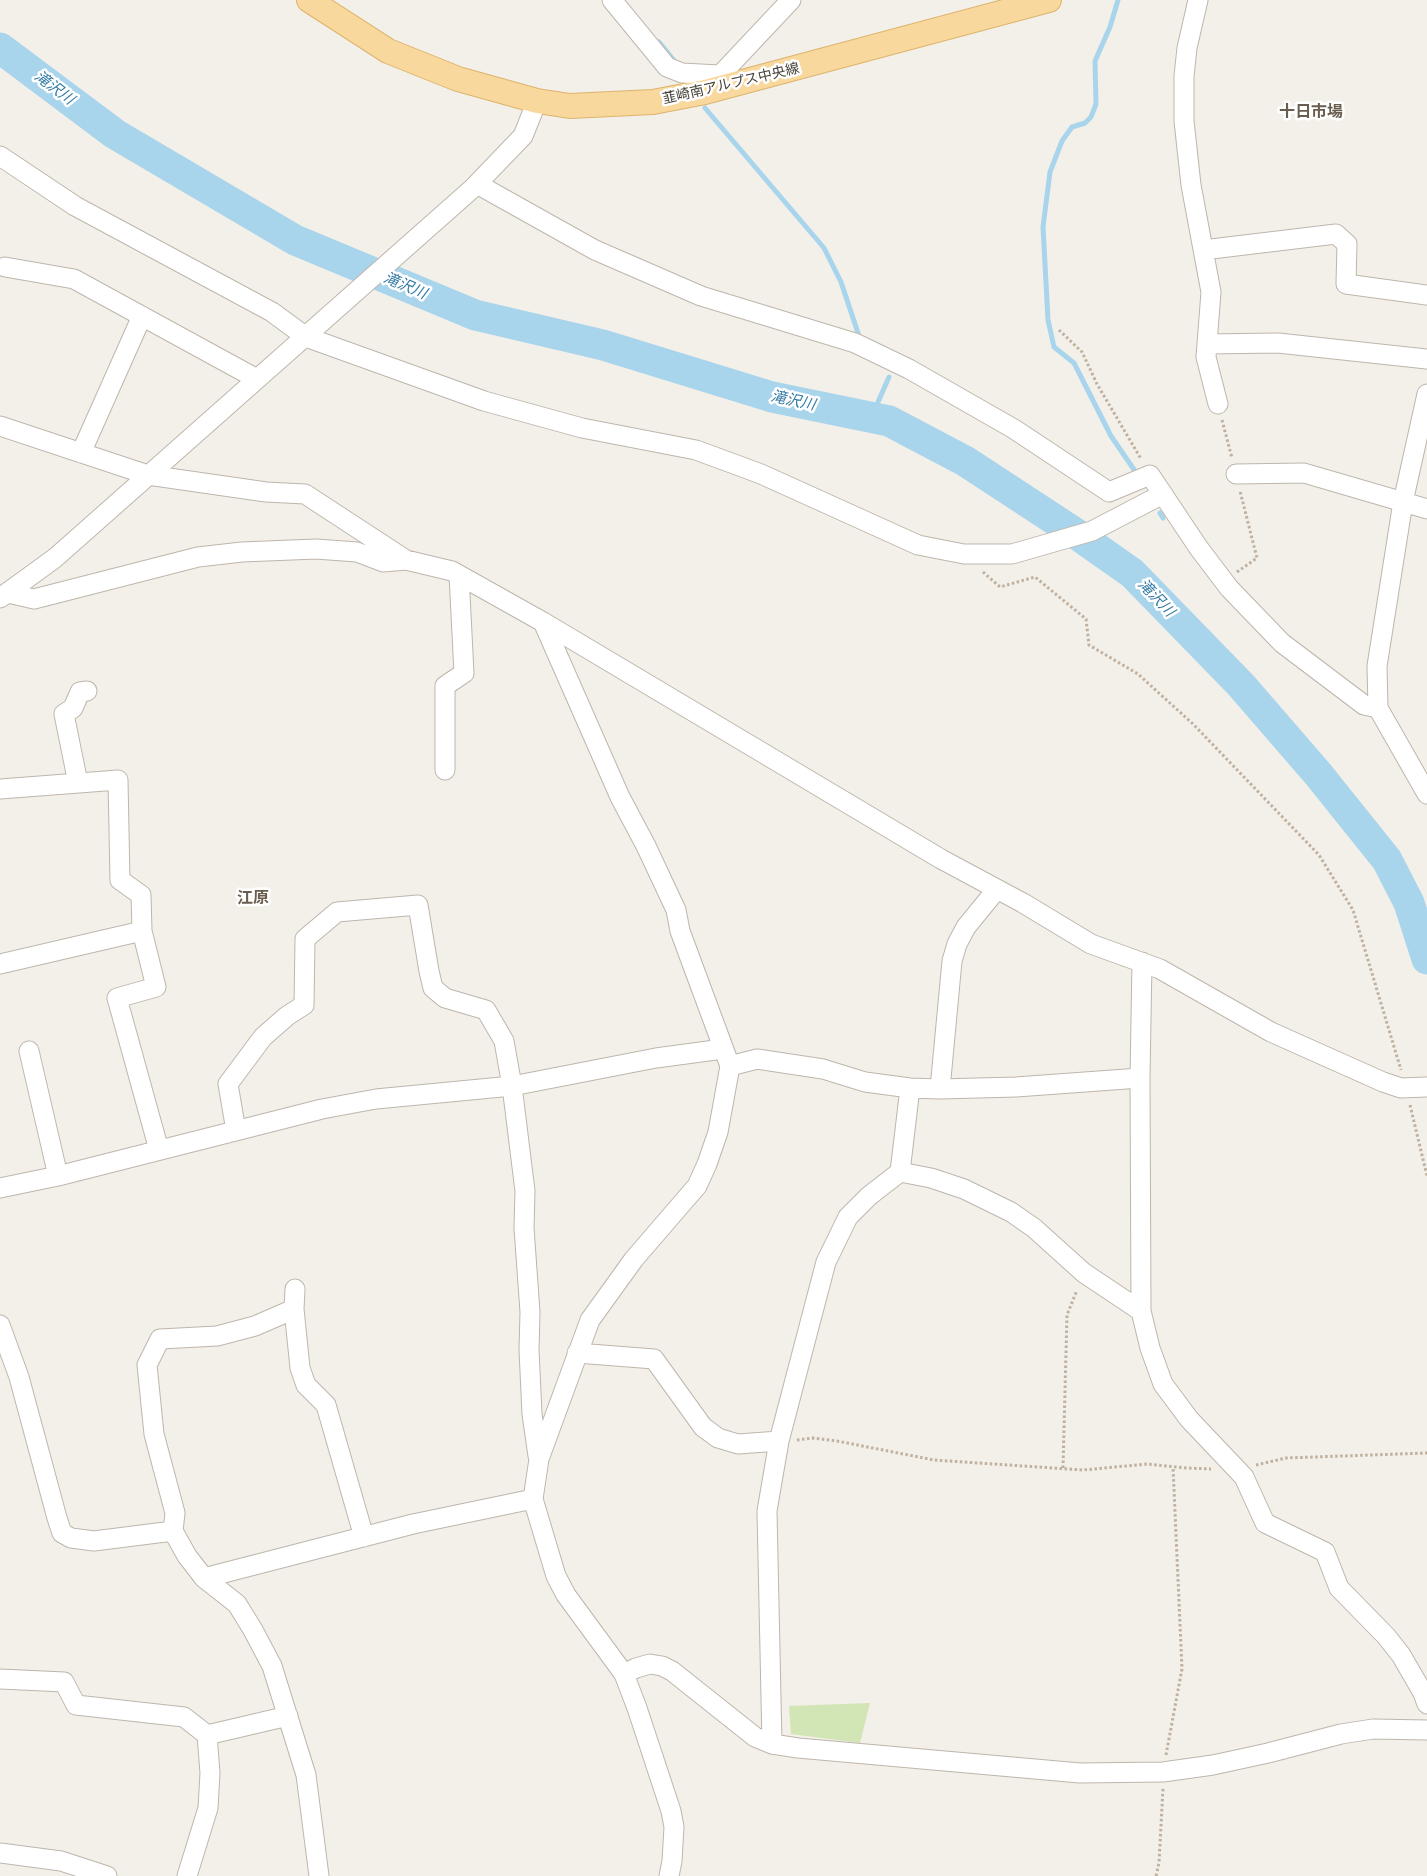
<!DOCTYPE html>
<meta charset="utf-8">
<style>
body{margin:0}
canvas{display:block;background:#f3efe9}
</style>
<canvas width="1427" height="1876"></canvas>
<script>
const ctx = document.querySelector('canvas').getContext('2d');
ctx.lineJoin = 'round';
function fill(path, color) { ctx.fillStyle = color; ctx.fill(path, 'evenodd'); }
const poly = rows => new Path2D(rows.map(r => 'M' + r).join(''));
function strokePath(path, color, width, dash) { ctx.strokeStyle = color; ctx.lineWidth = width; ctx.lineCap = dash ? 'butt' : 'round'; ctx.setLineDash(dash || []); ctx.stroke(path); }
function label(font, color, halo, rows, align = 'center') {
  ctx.font = font + ' "IBM Plex Sans","Noto Sans JP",sans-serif'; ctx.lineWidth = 5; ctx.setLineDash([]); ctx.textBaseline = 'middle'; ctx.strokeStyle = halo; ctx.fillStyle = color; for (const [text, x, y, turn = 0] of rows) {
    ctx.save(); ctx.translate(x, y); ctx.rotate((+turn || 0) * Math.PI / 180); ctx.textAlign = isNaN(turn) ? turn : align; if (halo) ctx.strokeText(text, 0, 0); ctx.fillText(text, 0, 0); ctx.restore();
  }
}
fill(poly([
 [870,1703,860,1743,791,1734,789,1706]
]), '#d2e5b4');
strokePath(poly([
 [1118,0,1110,27,1095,61,1096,104,1091,117,1085,123,1072,127,1062,141,1050,172,1043,227,1048,320,1054,347,1074,363,1111,436,1137,474],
 [659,42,676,63],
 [705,108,824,248,841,282,859,336,862,338],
 [871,418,889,377],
 [1160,513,1163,518]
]), '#a9d5ec', 5);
strokePath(poly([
 [0,48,115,134,295,240,475,315,603,345,772,397,889,421,965,461,1075,533,1132,573,1241,685,1318,774,1387,860,1409,903,1427,959]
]), '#a9d5ec', 31);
const minor = poly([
 [612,0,667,67,682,73,719,75],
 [1198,0,1187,48,1184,76,1184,121,1191,185,1211,292,1206,357,1218,404],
 [711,85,791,0],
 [0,156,75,206,272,312,306,337,484,401,582,428,696,450,761,474,918,545,964,554,1012,554,1092,531,1163,494],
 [477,184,595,250,701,296,855,343,909,369,1014,429,1109,492,1150,475,1198,547,1229,588,1282,643,1364,705,1378,708],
 [1203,250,1336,234,1347,244,1346,284,1427,295],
 [5,267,74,279,257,379],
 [1207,344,1278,343,1427,359],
 [1427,394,1403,502,1377,666,1378,708,1427,794],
 [0,426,148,475,266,492,305,494,406,560,452,571,543,622,941,859,1023,903,1091,944,1160,969,1271,1032,1383,1082,1401,1088,1427,1087],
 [81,453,142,316],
 [1236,474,1304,473,1427,509],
 [8,593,34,599,198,557,242,552,316,549,357,552,383,562,406,560],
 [0,598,55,558,473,188,523,136,537,101],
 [543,622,620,797,646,846,676,910,680,931,730,1066,718,1132,707,1164,697,1186,634,1259,590,1320,539,1459,533,1499,556,1576,566,1595,624,1674,637,1708,671,1811,674,1827,672,1861,669,1876],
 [445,770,445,686,464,673,459,575],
 [78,783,64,714,73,708,80,692,87,691],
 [0,789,118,780,120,880,141,895,142,931,0,964],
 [142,931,156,987,117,998,159,1150],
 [1142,962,1140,1078,1141,1311,1150,1348,1163,1384,1189,1419,1244,1477,1265,1523,1325,1552,1339,1588,1386,1636,1401,1655,1423,1693,1427,1704],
 [29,1051,58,1176],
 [730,1066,757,1059,823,1069,865,1082,910,1088,940,1089,1016,1087,1140,1078],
 [940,1089,952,961,957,944,966,927,997,889],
 [236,1131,228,1084,263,1037,287,1016,304,1005,305,939,337,912,418,905,429,971,433,988,445,998,486,1010,504,1041,512,1086,525,1191,524,1228,530,1312,529,1350,532,1414,538,1456],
 [900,1172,910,1088],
 [0,1188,58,1176,322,1109,376,1099,512,1086,656,1058,723,1049],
 [295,1289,294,1309,300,1368,306,1385,326,1405,364,1537],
 [0,1325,19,1377,57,1518,62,1533,71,1538,94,1541,173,1531,187,1556,204,1578,237,1604,253,1630,272,1666,306,1775,319,1876],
 [577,1353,654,1359,703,1427,718,1438,738,1444,779,1441],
 [173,1531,175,1513,154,1434,147,1365,160,1339,217,1336,255,1326,294,1309],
 [204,1578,413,1524,533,1499],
 [624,1674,636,1668,650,1664,662,1666,672,1671,755,1737,772,1744,798,1748,1080,1773,1163,1772,1213,1765,1268,1753,1341,1734,1373,1729,1427,1730],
 [0,1679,64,1682,76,1705,184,1717,207,1735,288,1716],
 [772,1744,767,1511,779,1441,826,1262,848,1217,869,1196,900,1172,931,1178,964,1189,1011,1212,1034,1228,1084,1273,1141,1311],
 [0,1853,61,1861,107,1876],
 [187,1876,208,1808,210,1773,207,1735]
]);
const major = poly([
 [309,0,388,51,458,79,537,101,570,106,653,102,705,92,1049,0]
]);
strokePath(minor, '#beb6ac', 21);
strokePath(major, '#ddb46d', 26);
strokePath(poly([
 [1059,330,1082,352,1097,384,1141,459],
 [1222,420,1232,458],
 [983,572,1000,587,1035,577,1086,619,1089,645,1138,674,1193,724,1319,855,1353,910,1401,1070],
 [1237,572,1257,558,1240,491],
 [1410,1105,1427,1176],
 [797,1440,813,1438,837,1441,934,1460,1083,1470,1147,1464,1187,1468,1211,1469],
 [1256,1465,1286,1458,1427,1453],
 [1063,1468,1067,1315,1077,1290],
 [1166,1755,1182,1669,1173,1467],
 [1156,1876,1159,1863,1163,1788]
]), '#bfb19e', 3, [2.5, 2.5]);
strokePath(minor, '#fff', 19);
strokePath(major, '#f8d89d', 24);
label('14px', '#464037', '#fff', [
 ["韮崎南アルプス中央線",731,84,-13]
]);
label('italic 15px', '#347ca5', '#fff', [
 ["滝沢川",54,88,37],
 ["滝沢川",405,286,23],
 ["滝沢川",793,401,12],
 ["滝沢川",1156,598,46]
]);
label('bold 16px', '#695d4f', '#fff', [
 ["十日市場",1311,112],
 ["江原",253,898]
]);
</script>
